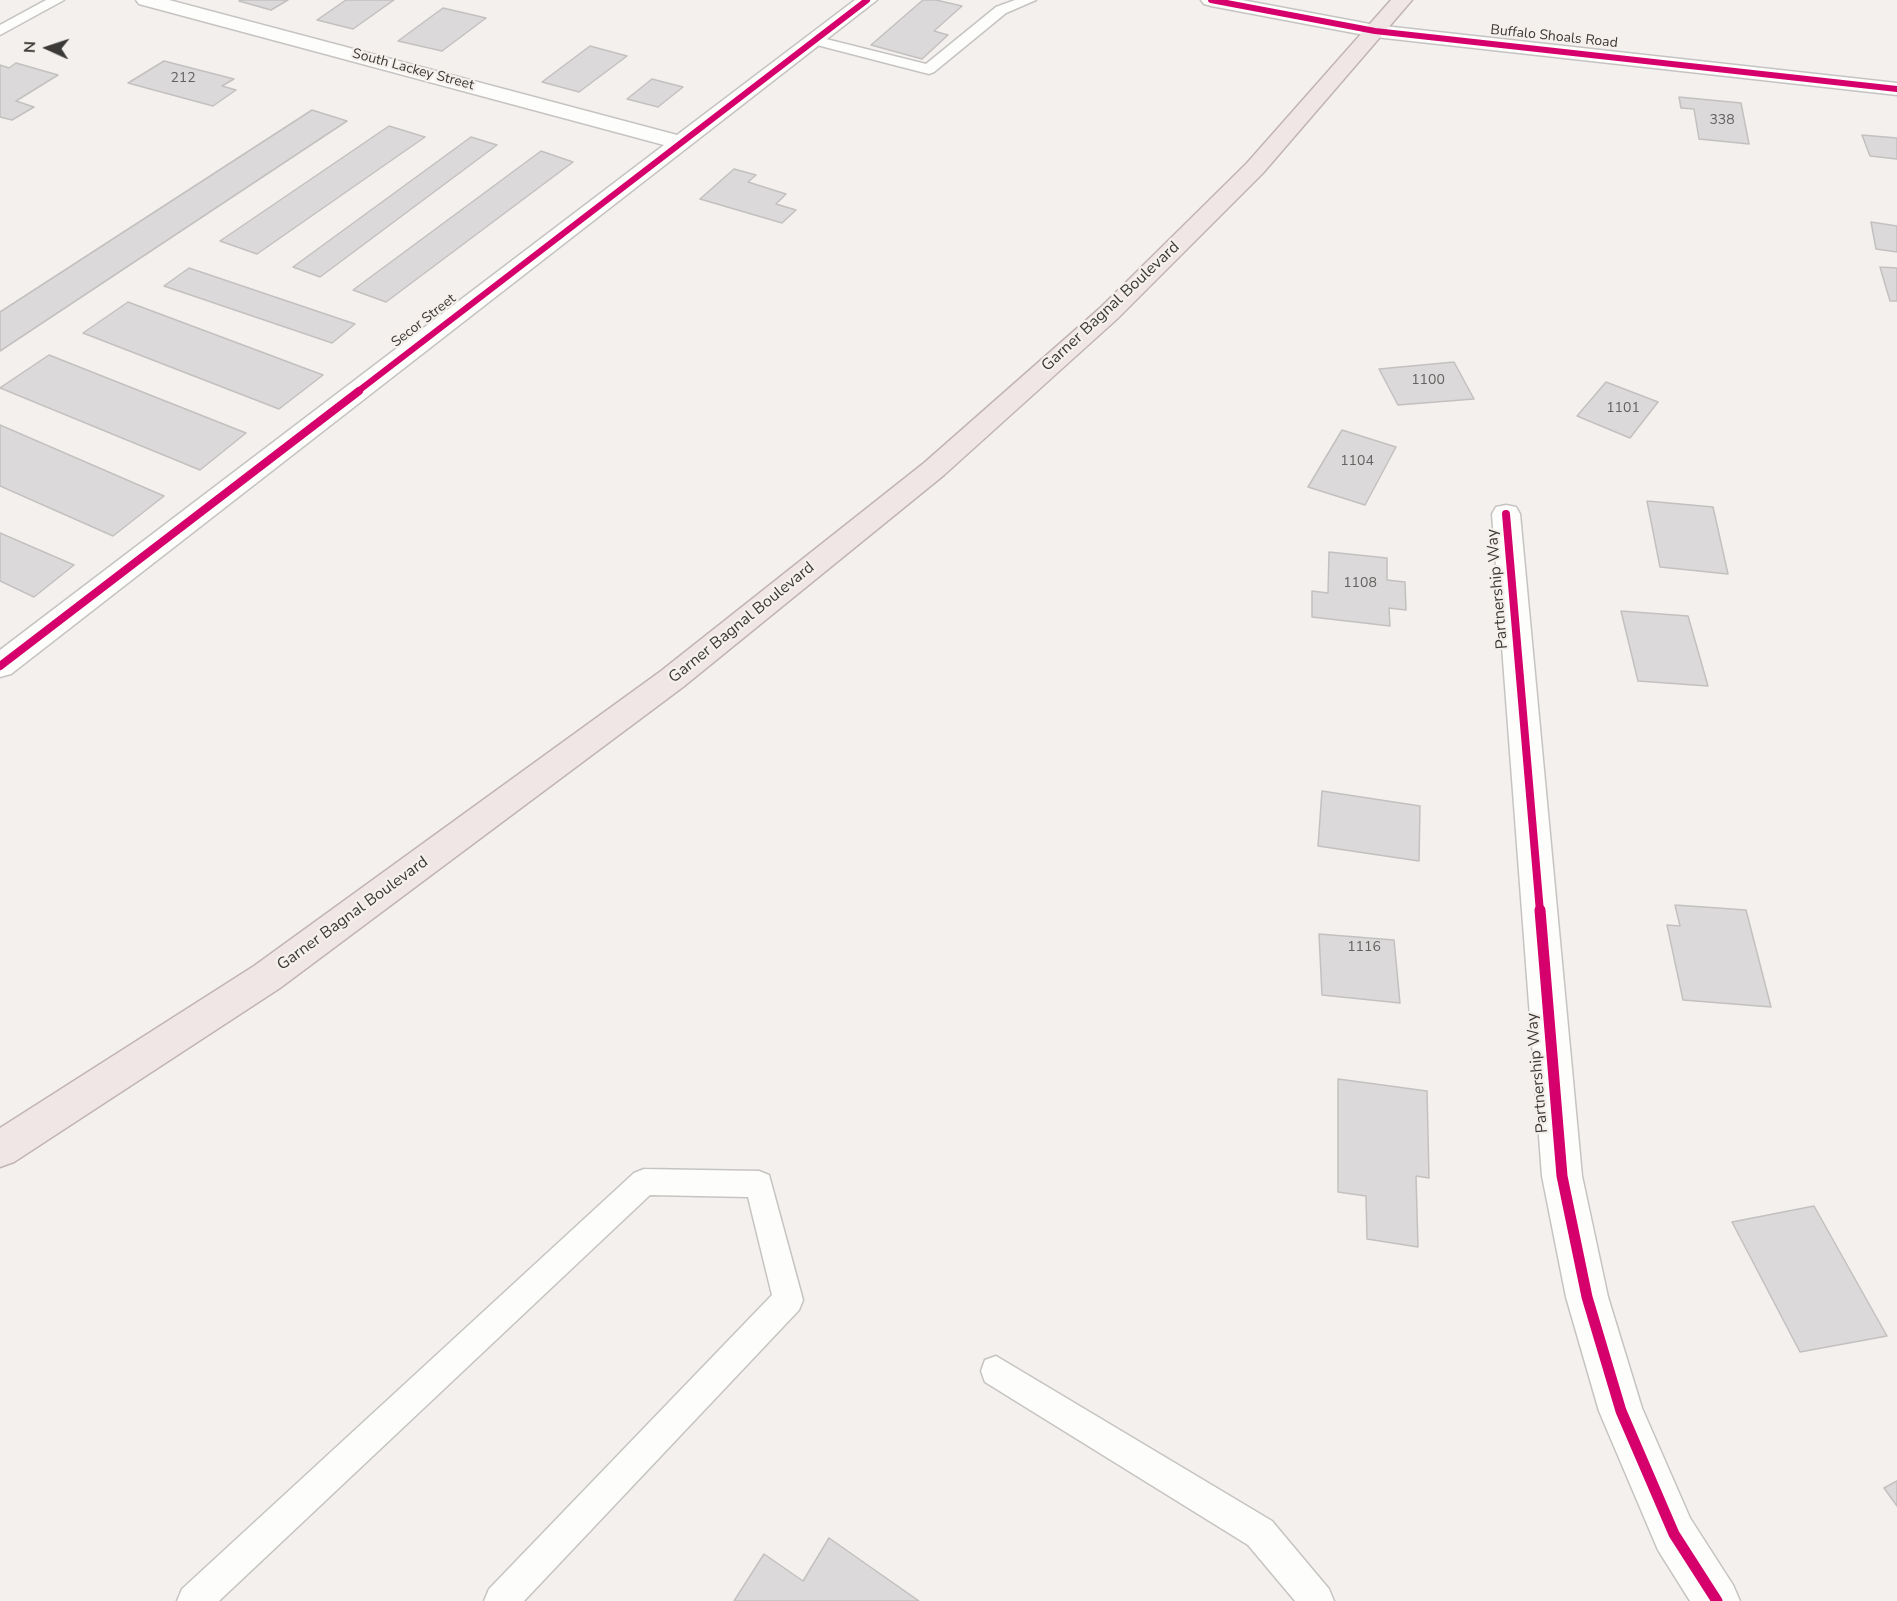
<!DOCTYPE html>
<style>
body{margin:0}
#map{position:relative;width:1897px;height:1601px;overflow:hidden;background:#f3f0ee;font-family:"Nunito Sans",sans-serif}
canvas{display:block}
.north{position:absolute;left:18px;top:18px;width:60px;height:60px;-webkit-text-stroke:4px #f5f0ec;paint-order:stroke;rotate:273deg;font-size:16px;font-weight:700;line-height:24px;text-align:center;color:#3b3a38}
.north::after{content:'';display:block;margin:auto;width:21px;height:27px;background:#3b3a38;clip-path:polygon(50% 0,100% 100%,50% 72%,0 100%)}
</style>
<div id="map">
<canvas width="1897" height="1601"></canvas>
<div class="north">N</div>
</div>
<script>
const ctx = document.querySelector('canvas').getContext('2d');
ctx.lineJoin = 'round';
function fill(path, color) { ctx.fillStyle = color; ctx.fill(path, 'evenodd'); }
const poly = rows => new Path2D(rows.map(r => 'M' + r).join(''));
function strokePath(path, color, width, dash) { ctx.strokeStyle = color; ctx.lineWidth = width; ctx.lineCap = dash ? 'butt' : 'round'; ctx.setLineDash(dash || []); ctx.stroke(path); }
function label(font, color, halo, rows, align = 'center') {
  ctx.font = font + ' "Nunito Sans",sans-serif'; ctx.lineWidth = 4.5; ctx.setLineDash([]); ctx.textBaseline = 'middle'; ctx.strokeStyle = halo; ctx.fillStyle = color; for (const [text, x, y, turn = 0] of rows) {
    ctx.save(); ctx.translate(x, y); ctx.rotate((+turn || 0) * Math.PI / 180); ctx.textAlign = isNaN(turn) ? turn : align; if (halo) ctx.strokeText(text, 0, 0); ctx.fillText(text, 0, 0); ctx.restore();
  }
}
const building = poly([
 [242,0,288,0,271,10,239,1,242,0],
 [346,0,394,0,353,29,317,20,346,0],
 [923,0,936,0,962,6,934,31,948,35,922,59,871,45,923,0],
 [443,8,486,18,442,51,398,41,443,8],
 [590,46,627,56,579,92,542,82,590,46],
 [164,61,234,79,222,86,236,90,213,106,128,83,164,61],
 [16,63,58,75,16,101,34,107,12,120,0,117,0,65,9,68,16,63],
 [652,79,683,87,658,107,627,99,652,79],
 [1679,97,1741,103,1749,144,1699,139,1694,109,1681,108,1679,97],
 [312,110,347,121,0,351,0,312,312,110],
 [389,126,425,137,257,254,220,241,389,126],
 [1862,135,1897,138,1897,159,1870,156,1862,135],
 [471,137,497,145,320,277,293,267,471,137],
 [541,151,573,162,386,302,353,290,541,151],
 [734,169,756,175,748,182,786,194,776,204,796,210,782,223,700,199,734,169],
 [1871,222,1897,226,1897,252,1876,249,1871,222],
 [1880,267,1897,268,1897,301,1890,301,1880,267],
 [189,268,355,324,332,343,164,286,189,268],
 [128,302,323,375,279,409,83,333,128,302],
 [49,355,246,433,200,470,0,388,49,355],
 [1454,362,1474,399,1398,405,1379,369,1454,362],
 [1606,382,1658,402,1630,438,1577,416,1606,382],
 [0,425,164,496,113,536,0,486,0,425],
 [1342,430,1396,447,1365,505,1308,487,1342,430],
 [1647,501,1713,507,1728,574,1660,567,1647,501],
 [0,533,74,565,34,597,0,581,0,533],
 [1329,552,1387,558,1387,580,1405,582,1406,610,1389,608,1390,626,1312,617,1312,591,1328,593,1329,552],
 [1621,611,1688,616,1708,686,1638,681,1621,611],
 [1322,791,1420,806,1419,861,1318,846,1322,791],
 [1675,905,1746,910,1771,1007,1683,1000,1667,925,1680,926,1675,905],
 [1319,934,1394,940,1400,1003,1322,995,1319,934],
 [1338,1079,1427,1091,1429,1178,1416,1176,1418,1247,1367,1239,1366,1196,1338,1192,1338,1079],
 [1814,1206,1887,1336,1800,1352,1732,1222,1814,1206],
 [1897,1481,1897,1506,1884,1488,1897,1481],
 [829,1538,919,1601,734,1601,764,1554,803,1581,829,1538]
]);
fill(building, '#dbd9d9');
strokePath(building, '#c3c0c0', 1.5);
const service = poly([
 [46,0,64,0,0,35,0,25,46,0],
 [1015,0,1036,0,1006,13,934,72,929,74,809,43,807,40,814,36,926,64,996,7,1015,0],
 [644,1169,759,1171,769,1175,803,1300,799,1310,524,1601,484,1601,489,1589,772,1295,748,1197,650,1195,219,1601,177,1601,182,1589,634,1173,644,1169],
 [996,1356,1272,1521,1329,1589,1334,1601,1295,1601,1248,1545,985,1382,981,1371,985,1360,996,1356]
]);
const minor = poly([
 [136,0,169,0,677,135,855,0,877,0,11,674,0,677,0,650,664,145,139,4,136,0],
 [1506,505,1516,507,1520,514,1582,1176,1608,1297,1642,1408,1690,1518,1733,1585,1740,1601,1690,1601,1658,1550,1599,1411,1566,1297,1542,1176,1492,514,1496,507,1506,505]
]);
const tertiary = poly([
 [1201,0,1242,0,1375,25,1897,83,1897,95,1375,37,1211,6,1204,4,1201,0]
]);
const trunk = poly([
 [1391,0,1412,0,1263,173,1117,319,944,475,683,687,280,988,14,1162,0,1167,0,1128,254,966,661,671,924,463,1099,309,1247,163,1391,0]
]);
strokePath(service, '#c6c4c3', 3);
strokePath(minor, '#c6c4c3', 3);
strokePath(tertiary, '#c6c4c3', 3);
strokePath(trunk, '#c2b4b4', 3);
fill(service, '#fdfdfc');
fill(minor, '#fdfdfc');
fill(tertiary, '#fdfdfc');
fill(trunk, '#f0e6e6');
strokePath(poly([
 [1211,0,1375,31,1897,89],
 [357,392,867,0]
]), '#d6006c', 6);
strokePath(poly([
 [1506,514,1540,912],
 [0,666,359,391]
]), '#d6006c', 8);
strokePath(poly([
 [1540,910,1562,1176,1587,1297,1621,1411,1674,1534,1717,1601]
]), '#d6006c', 11);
label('14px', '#3b3a38', '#f5f0ec', [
 ["Buffalo Shoals Road",1554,37,6],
 ["South Lackey Street",413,70,15],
 ["Secor Street",424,321,-38]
]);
label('14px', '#636260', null, [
 ["212",183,79],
 ["338",1722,121],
 ["1100",1428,381],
 ["1101",1623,409],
 ["1104",1357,462],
 ["1108",1360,584],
 ["1116",1364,948]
]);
label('16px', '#3b3a38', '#f5f0ec', [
 ["Garner Bagnal Boulevard",1111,307,-43],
 ["Partnership Way",1498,589,-95],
 ["Garner Bagnal Boulevard",742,623,-39],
 ["Garner Bagnal Boulevard",353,914,-36],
 ["Partnership Way",1538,1073,-95]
]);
</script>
